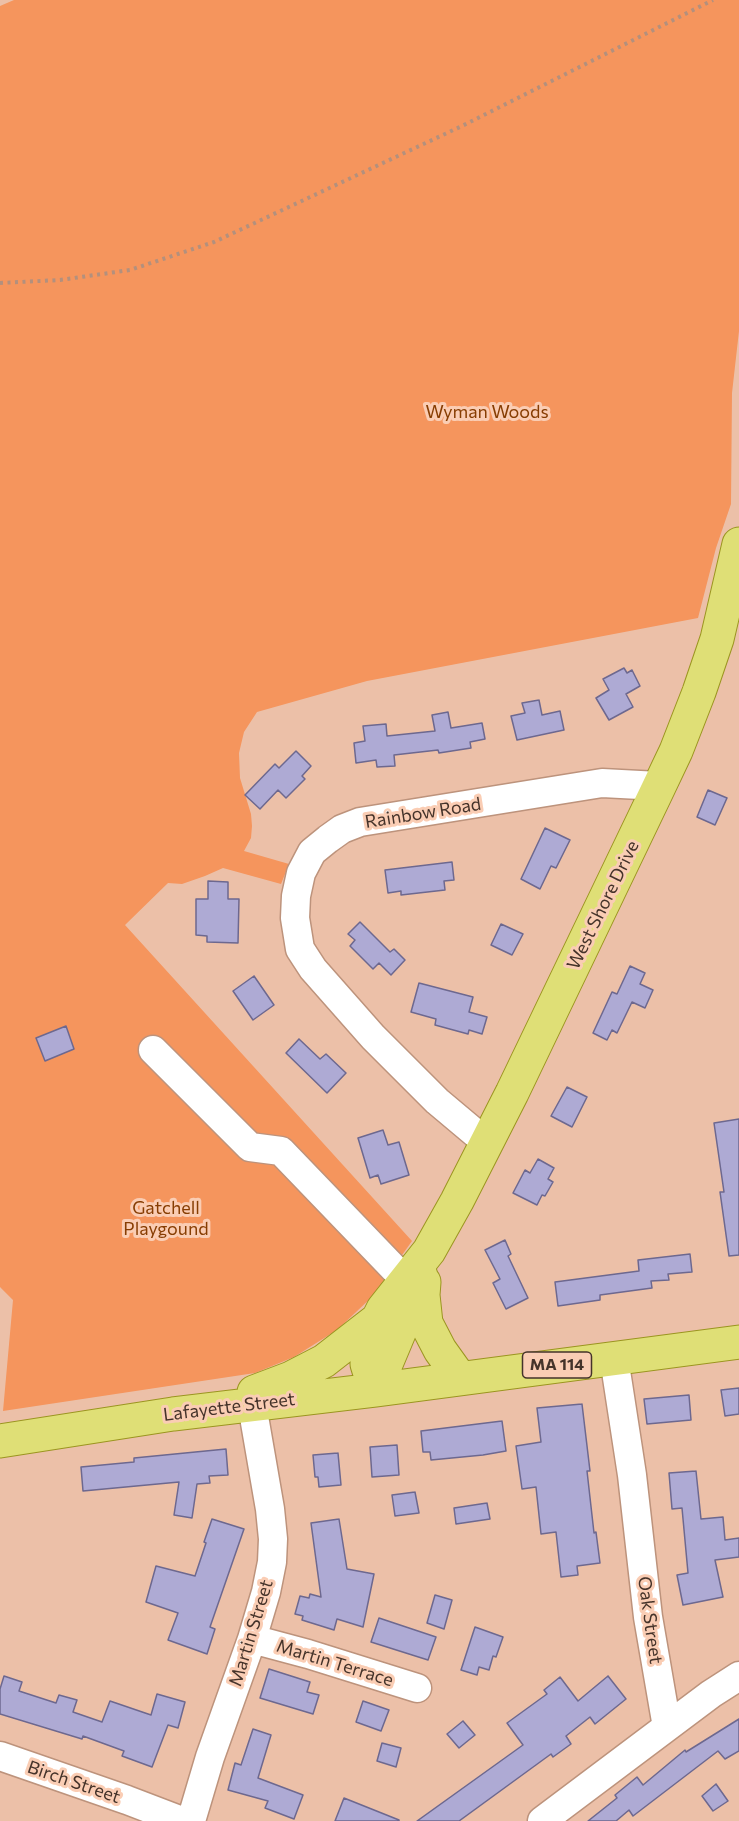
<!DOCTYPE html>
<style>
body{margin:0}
canvas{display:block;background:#ecc0a8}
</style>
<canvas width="739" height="1821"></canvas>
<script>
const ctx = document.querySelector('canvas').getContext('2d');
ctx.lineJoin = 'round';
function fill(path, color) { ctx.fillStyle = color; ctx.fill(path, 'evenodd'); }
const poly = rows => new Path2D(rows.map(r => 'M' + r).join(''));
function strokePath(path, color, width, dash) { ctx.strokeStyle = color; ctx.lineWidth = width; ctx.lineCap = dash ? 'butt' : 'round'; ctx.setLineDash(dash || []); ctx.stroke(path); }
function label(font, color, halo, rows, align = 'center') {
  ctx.font = font + ' Commissioner,sans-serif'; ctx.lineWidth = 6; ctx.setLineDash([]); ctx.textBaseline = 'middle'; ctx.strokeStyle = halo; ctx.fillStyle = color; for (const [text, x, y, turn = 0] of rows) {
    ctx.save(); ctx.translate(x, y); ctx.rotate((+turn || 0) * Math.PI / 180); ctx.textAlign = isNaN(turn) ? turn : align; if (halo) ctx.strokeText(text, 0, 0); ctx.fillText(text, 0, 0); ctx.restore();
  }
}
fill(poly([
 [14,0,739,0,739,331,732,393,731,504,716,548,698,618,367,681,257,712,244,732,239,753,240,778,251,814,252,826,251,838,244,851,289,864,281,884,223,868,205,876,182,884,168,883,125,925,412,1241,373,1296,337,1330,294,1357,255,1373,3,1411,13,1300,0,1287,0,6]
]), '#f5955d');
const building = poly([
 [624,668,627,673,632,670,640,686,626,694,633,707,609,720,596,698,609,690,603,679,624,668],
 [539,700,542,715,560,711,564,730,517,740,511,716,525,713,522,703,539,700],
 [448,712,451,728,482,723,485,739,470,742,471,748,439,753,438,750,394,755,395,766,377,767,376,760,356,763,354,743,365,741,363,726,386,724,387,736,435,731,432,715,448,712],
 [296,751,311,766,302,776,305,779,286,798,278,790,260,809,245,795,275,764,279,768,296,751],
 [708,790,727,798,715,825,697,817,708,790],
 [545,828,570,840,556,868,551,866,540,889,521,879,545,828],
 [452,862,454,880,444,881,445,890,401,895,401,891,388,893,385,870,452,862],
 [208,881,228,882,228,899,239,899,238,943,207,942,207,936,196,935,196,899,208,899,208,881],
 [360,922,390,952,394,949,405,960,391,975,379,963,373,969,350,946,355,940,348,934,360,922],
 [501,924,523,934,512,955,491,945,501,924],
 [630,966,645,973,640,984,653,990,645,1008,632,1002,617,1033,612,1030,607,1040,593,1033,612,992,617,994,630,966],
 [254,976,274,1005,253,1020,233,991,254,976],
 [419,983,473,997,469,1012,487,1017,482,1034,469,1030,468,1034,435,1025,436,1019,411,1012,419,983],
 [66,1026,74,1049,45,1061,36,1038,66,1026],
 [299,1039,320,1059,326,1054,346,1073,327,1093,286,1053,299,1039],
 [567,1087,587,1097,572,1127,551,1116,567,1087],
 [739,1119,739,1255,729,1256,720,1192,724,1192,714,1123,739,1119],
 [383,1130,388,1145,399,1142,409,1175,381,1184,378,1175,370,1178,358,1138,383,1130],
 [538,1159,554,1168,548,1179,553,1182,545,1196,542,1195,537,1205,513,1193,525,1170,530,1173,538,1159],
 [505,1240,511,1254,508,1256,528,1298,506,1309,493,1283,500,1279,485,1250,505,1240],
 [690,1254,692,1272,668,1274,669,1280,651,1281,652,1288,600,1295,600,1300,558,1306,555,1282,639,1271,638,1260,690,1254],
 [739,1388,739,1414,725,1416,721,1390,739,1388],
 [689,1395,691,1420,647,1424,644,1399,689,1395],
 [582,1404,590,1471,587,1471,594,1533,596,1532,600,1563,577,1566,578,1575,561,1577,556,1532,541,1534,536,1487,522,1489,516,1446,541,1442,537,1408,582,1404],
 [502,1421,506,1451,483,1455,431,1460,430,1452,423,1452,421,1431,502,1421],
 [397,1445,399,1475,372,1477,370,1447,397,1445],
 [226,1449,228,1475,209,1476,210,1483,197,1484,192,1518,174,1515,179,1482,83,1491,81,1467,134,1462,134,1458,226,1449],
 [338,1453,341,1485,319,1487,318,1477,315,1477,313,1455,338,1453],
 [696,1471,701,1519,723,1517,725,1540,739,1538,739,1557,715,1560,723,1597,683,1605,677,1575,688,1573,682,1508,672,1509,669,1473,696,1471],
 [415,1492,419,1513,395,1516,392,1495,415,1492],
 [487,1503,490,1519,456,1524,454,1508,487,1503],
 [212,1519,244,1529,210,1627,215,1629,207,1654,168,1640,178,1613,146,1602,156,1566,195,1576,206,1543,204,1542,212,1519],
 [339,1519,347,1569,374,1574,363,1627,337,1619,334,1630,302,1620,303,1616,295,1614,300,1596,309,1598,310,1594,321,1597,311,1523,339,1519],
 [435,1595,452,1600,444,1629,427,1623,435,1595],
 [379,1618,436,1637,428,1660,371,1642,379,1618],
 [475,1627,503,1637,496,1657,493,1656,489,1670,479,1667,477,1675,461,1670,475,1627],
 [269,1669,310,1682,307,1692,319,1695,313,1714,260,1698,269,1669],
 [4,1676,22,1682,19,1691,56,1703,59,1695,77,1700,73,1712,102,1722,110,1701,151,1715,157,1694,185,1702,178,1728,168,1725,152,1767,122,1756,124,1751,83,1736,82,1739,0,1714,0,1689,4,1676],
 [608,1676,626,1699,595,1724,590,1717,566,1736,571,1744,553,1757,551,1754,459,1821,417,1821,523,1745,507,1723,547,1694,544,1690,560,1677,578,1701,608,1676],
 [363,1701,389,1710,381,1731,356,1722,363,1701],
 [739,1719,739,1751,725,1759,718,1751,633,1816,629,1810,616,1821,588,1821,617,1798,615,1795,637,1777,643,1785,685,1750,686,1752,739,1719],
 [463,1721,475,1735,459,1748,447,1734,463,1721],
 [253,1729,271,1735,258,1778,303,1795,294,1819,265,1808,268,1801,228,1790,235,1763,241,1765,253,1729],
 [382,1743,401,1748,396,1767,377,1761,382,1743],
 [716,1784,728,1801,713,1811,702,1796,716,1784],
 [344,1798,399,1820,399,1821,335,1821,344,1798]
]);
fill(building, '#aeaad4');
strokePath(building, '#6d688f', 1.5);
const minor = poly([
 [153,1050,250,1147,281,1151,406,1281],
 [487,1143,437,1101,373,1037,313,969,300,949,295,918,296,896,301,873,312,852,328,839,342,829,360,822,602,783,659,786],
 [252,1639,308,1654,417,1688],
 [667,1727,711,1694,739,1676],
 [0,1756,127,1800,182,1821],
 [191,1821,210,1757,252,1639,266,1592,272,1562,273,1539,270,1509,252,1405],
 [542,1821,667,1727,648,1617,632,1475,614,1358]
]);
const major = poly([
 [424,1282,423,1295,426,1323,440,1350,460,1378],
 [375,1390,367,1364,368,1348,378,1319,383,1309,429,1251,457,1201,512,1093,657,791,676,751,699,692,717,639,739,544],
 [375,1390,404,1321,421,1276],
 [254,1392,291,1378,324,1361,378,1319],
 [0,1441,173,1414,375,1390,739,1342]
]);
strokePath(minor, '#bd937c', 31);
strokePath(major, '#9b9520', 35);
strokePath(poly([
 [0,283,60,280,130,270,214,242,462,126,713,0]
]), '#b3907d', 4, [3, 4.5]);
strokePath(minor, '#fff', 28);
strokePath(major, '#dfdf76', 33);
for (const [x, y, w] of [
 [557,1365,69]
]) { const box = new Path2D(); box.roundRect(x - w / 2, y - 13, w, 26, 4.5); ctx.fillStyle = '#facdb4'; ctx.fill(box); strokePath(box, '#45332a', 1.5); }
label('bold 16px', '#45332a', null, [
 ["MA 114",557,1365]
]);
label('18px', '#873d02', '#facdb4', [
 ["Wyman Woods",487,412],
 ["Gatchell",166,1208],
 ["Playgound",166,1229]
]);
label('18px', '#45332a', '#facdb4', [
 ["Rainbow Road",423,813,-9],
 ["West Shore Drive",603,905,-64],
 ["Lafayette Street",229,1407,-7],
 ["Oak Street",650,1620,82],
 ["Martin Street",251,1633,-73],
 ["Martin Terrace",335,1663,17],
 ["Birch Street",74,1782,19]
]);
</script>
